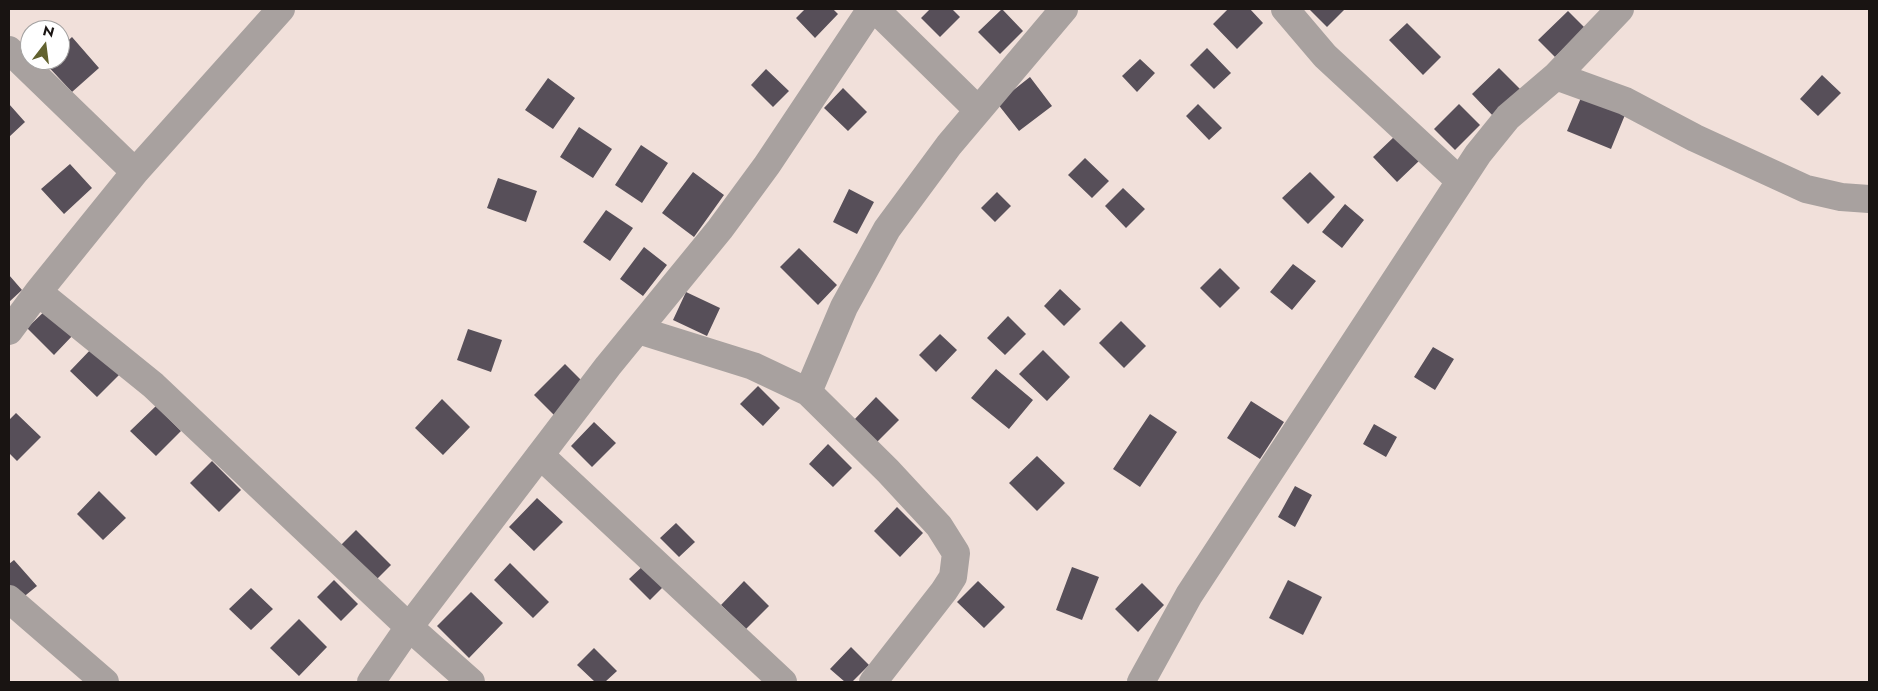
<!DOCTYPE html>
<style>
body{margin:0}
#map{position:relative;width:1878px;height:691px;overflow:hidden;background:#f1e0da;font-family:Jost,sans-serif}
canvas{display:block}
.frame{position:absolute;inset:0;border:10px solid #191412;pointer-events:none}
.north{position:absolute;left:20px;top:20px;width:50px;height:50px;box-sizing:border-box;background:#fff;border:1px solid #a3a1a0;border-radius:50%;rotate:15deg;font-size:14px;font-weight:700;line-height:20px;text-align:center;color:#191412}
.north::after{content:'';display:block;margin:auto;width:18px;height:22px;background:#62622f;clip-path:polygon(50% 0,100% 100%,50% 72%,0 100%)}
</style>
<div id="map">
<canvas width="1878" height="691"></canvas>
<div class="frame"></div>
<div class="north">N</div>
</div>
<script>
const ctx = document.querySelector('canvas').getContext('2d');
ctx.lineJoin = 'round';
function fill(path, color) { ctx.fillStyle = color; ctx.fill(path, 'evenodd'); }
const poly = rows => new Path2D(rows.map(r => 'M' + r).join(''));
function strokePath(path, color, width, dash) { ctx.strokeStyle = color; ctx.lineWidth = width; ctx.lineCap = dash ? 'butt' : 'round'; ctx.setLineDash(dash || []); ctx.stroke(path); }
fill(poly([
 [805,9,833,9,838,14,815,38,796,18],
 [930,9,952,9,960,17,940,37,921,18],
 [1002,9,1023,31,1000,54,978,32],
 [1228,9,1250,9,1263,23,1237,49,1213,24],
 [1309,9,1345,9,1327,27],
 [1568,11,1585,28,1555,57,1538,40],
 [1407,23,1441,57,1423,75,1389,40],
 [72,37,99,68,72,92,44,62,46,60,60,60,60,48],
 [1207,48,1231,73,1214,89,1190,65],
 [1140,59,1155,73,1137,92,1122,76],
 [1499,68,1521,90,1494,117,1472,94],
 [766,69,789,91,773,107,751,85],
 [1822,75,1841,93,1818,116,1800,99],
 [1030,77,1052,106,1019,131,997,103],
 [548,78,575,98,553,129,525,110],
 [843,88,867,112,848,131,824,108],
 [1583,93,1627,110,1611,149,1567,131],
 [9,104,25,122,9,137],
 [1198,104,1222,128,1209,140,1186,116],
 [1459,104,1480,125,1455,150,1434,129],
 [579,127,612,149,593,178,560,157],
 [1395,136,1420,160,1397,182,1373,157],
 [641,145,668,163,642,203,615,185],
 [1085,158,1109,181,1092,198,1068,175],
 [70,164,92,188,64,214,41,189],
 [693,172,724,195,694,237,662,213],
 [1310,172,1335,197,1308,224,1282,198],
 [498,178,537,191,526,222,487,208],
 [1123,188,1145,209,1126,228,1105,206],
 [849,189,874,202,857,234,833,222],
 [997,192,1011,206,995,222,981,208],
 [1345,204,1364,220,1342,248,1322,232],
 [606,210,633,228,610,261,583,242],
 [644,247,667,265,643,296,620,279],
 [799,248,837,285,818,305,780,267],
 [1293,264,1316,281,1292,310,1270,292],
 [1220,268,1240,288,1220,308,1200,288],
 [9,275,22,290,9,302],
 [1060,289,1081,309,1064,326,1044,306],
 [686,292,720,308,707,336,673,320],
 [48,308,74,334,54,355,27,328],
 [1008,316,1026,334,1005,355,987,338],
 [1121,321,1146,346,1124,368,1099,343],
 [468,329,502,340,491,372,457,360],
 [940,334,957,350,936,372,919,355],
 [94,346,121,373,97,397,70,371],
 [1433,347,1454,359,1435,390,1414,377],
 [1043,350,1070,377,1047,401,1019,374],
 [565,364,585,384,554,415,534,395],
 [996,369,1033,400,1009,429,971,398],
 [758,386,780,408,763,426,740,404],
 [876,397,899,420,876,443,853,421],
 [442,399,470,427,443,455,415,428],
 [1251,401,1284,422,1260,459,1227,438],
 [156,406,181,431,156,456,130,431],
 [16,413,41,437,17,461,9,453,9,420],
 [1150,414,1177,432,1140,487,1113,469],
 [594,422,616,443,592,467,571,446],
 [1374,424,1397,437,1386,457,1363,444],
 [828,444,852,468,833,487,809,464],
 [1037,456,1065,483,1037,511,1009,483],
 [212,461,241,490,219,512,190,483],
 [1295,486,1312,495,1295,527,1278,517],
 [99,491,126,518,103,540,77,514],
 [537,498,563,522,534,551,509,527],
 [897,507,923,533,900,557,874,531],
 [676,523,695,542,679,557,660,538],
 [356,530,391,565,375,581,339,547],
 [14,560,37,586,21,599,9,584,9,564],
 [510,563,549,602,533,618,494,580],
 [645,564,666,584,650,600,629,579],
 [1072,567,1099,577,1082,620,1056,610],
 [334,580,358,604,341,621,317,597],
 [1288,580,1322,597,1303,635,1269,618],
 [744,581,769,606,746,629,721,605],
 [978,581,1005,607,984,628,957,602],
 [1142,583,1164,605,1138,632,1115,609],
 [251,588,273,609,251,630,229,609],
 [471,592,503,623,469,658,437,626],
 [299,619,327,647,299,676,270,648],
 [851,647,869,665,852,682,845,682,830,669],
 [594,648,617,671,605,682,595,682,577,665]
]), '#574f59');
strokePath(poly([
 [875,9,978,110],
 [1285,9,1325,56,1460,181],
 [9,50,135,172],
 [1556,76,1625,101,1695,138,1806,189,1841,197,1869,199],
 [38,292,153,385,409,627,471,682],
 [638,330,753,366,808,392,888,471,939,526,956,553,953,577,944,591,873,682],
 [9,331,38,292,135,172,281,9],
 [808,392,844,307,887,229,949,145,1064,9],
 [540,455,783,682],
 [9,599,105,682],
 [371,682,409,627,608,366,720,229,767,165,871,9],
 [1141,682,1189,595,1478,154,1508,117,1556,76,1620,9]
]), '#a8a19f', 28);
</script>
